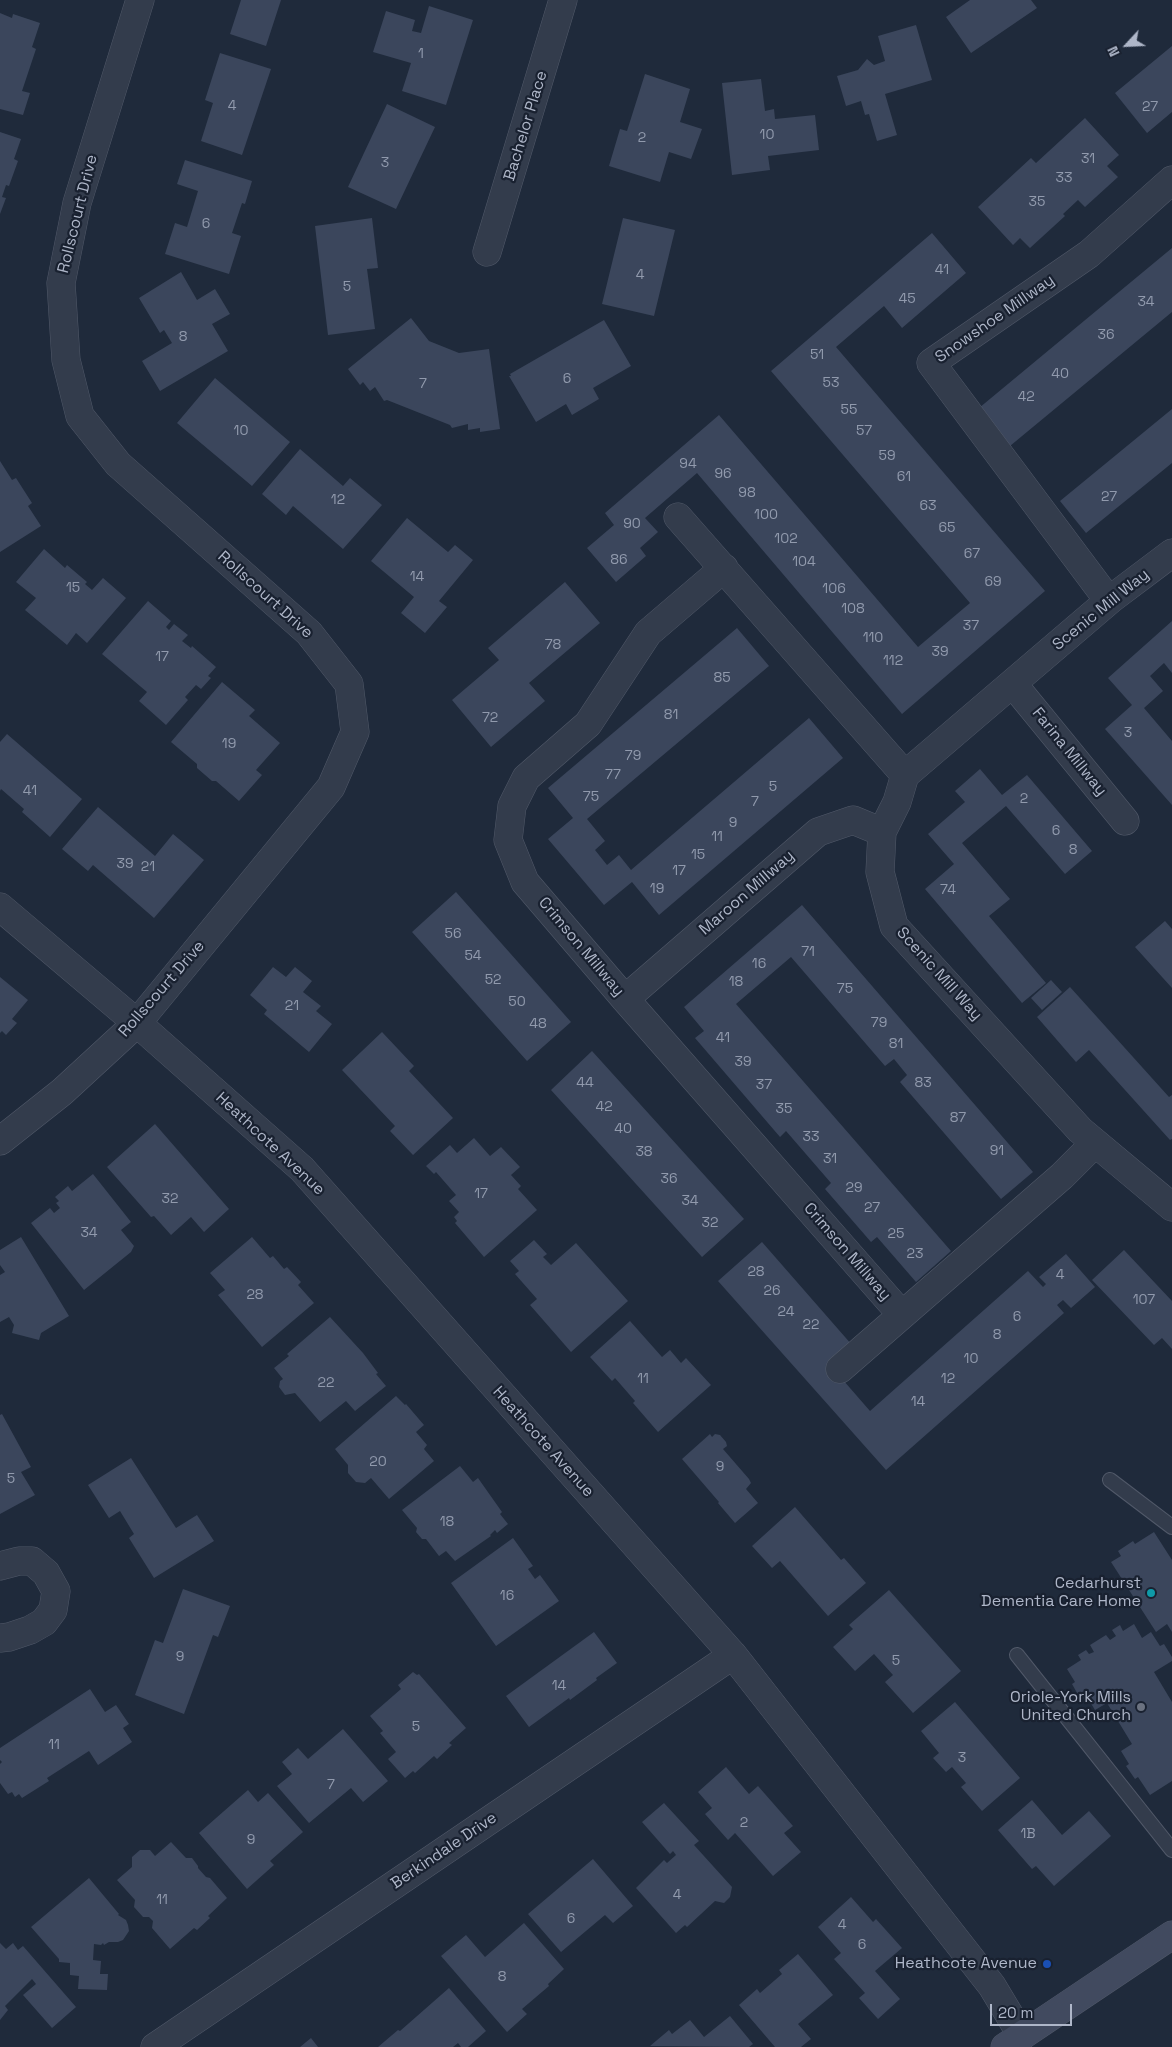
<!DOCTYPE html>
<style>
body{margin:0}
#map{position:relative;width:1172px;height:2047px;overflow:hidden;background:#1f2a3b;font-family:"Space Grotesk",sans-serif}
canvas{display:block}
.north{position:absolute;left:1102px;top:20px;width:50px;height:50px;-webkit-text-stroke:4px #192130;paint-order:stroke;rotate:245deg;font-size:14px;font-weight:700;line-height:20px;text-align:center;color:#aeb6c8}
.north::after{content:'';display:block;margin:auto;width:18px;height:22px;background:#aeb6c8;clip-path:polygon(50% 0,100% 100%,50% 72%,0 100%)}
.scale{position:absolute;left:990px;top:2004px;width:82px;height:22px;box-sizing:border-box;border:2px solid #aeb6c8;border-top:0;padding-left:6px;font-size:15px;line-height:18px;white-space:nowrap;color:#aeb6c8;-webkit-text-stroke:4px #192130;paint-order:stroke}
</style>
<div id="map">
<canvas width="1172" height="2047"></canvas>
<div class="north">N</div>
<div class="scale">20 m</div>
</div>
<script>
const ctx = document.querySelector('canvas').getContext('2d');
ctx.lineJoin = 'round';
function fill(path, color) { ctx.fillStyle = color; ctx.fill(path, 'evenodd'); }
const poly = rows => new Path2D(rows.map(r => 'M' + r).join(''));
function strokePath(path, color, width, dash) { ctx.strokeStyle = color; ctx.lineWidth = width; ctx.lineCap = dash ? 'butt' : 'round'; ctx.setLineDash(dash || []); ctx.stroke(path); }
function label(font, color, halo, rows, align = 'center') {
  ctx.font = font + ' "Space Grotesk",sans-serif'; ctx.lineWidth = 4.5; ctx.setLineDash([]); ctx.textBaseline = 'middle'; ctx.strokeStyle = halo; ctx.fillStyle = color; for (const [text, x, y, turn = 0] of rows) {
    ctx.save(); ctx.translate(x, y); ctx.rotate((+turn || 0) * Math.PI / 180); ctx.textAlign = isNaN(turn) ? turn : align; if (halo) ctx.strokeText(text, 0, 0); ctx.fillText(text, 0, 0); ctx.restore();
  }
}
fill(poly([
 [241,0,281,0,266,46,230,34],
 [970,0,1031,0,1037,8,971,53,946,17],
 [429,6,473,20,446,105,402,91,411,63,373,52,386,11,415,20,412,31,421,33],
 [0,13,12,18,13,14,40,23,32,47,36,49,22,91,30,93,23,115,0,109],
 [916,25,932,80,885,94,897,135,877,141,869,114,865,115,861,101,846,106,837,76,858,70,867,59,874,65,885,61,878,36],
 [1172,46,1172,112,1147,133,1115,93],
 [220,53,271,69,242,155,201,141,213,103,205,100],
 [645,74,690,89,680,122,702,129,691,159,669,152,660,182,609,166,620,129,627,131],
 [761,79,765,111,774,109,775,119,815,115,819,150,768,156,770,170,732,175,722,83],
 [387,104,435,127,396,209,348,187],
 [1085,118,1119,155,1107,166,1118,177,1085,207,1078,200,1063,214,1065,216,1030,248,1020,238,1013,245,978,207,1031,158,1036,163],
 [0,132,21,139,14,159,18,161,9,186,6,185,2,197,6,198,0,214],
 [185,160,252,181,245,204,242,203,232,233,241,236,229,274,165,254,175,223,187,227,198,191,177,184],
 [372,218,378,268,367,269,375,329,328,335,315,226],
 [623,218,675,230,654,316,602,304],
 [932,233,966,273,902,328,884,306,836,347,1045,591,902,714,697,473,645,518,658,532,640,548,646,556,616,582,587,548,614,525,605,513,719,415,918,647,970,603,771,371],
 [1172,248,1172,312,1010,446,979,408],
 [181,272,197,300,215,289,230,314,212,324,228,351,160,391,142,361,172,343,164,330,160,333,139,298],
 [411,318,429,341,459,353,489,349,500,429,480,432,480,428,468,430,468,424,452,428,450,425,387,400,384,401,375,387,370,391,363,382,360,385,348,369],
 [604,320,631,366,593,388,599,399,572,415,566,404,536,422,509,376,511,376,510,374],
 [215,378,290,442,252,486,177,423],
 [1172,409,1172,463,1086,533,1060,501],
 [300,449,343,486,350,478,382,505,343,549,293,506,286,515,262,494],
 [0,461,12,480,16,478,32,503,28,506,41,526,0,552],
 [407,518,448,552,455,545,473,560,439,601,447,607,425,633,401,613,414,597,371,561],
 [44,549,65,568,67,565,87,582,85,584,92,590,103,578,126,598,87,643,76,633,67,645,25,610,36,598,16,582],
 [565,582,600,623,529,683,545,701,491,747,452,700,499,660,488,648],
 [148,601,171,621,166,627,169,630,174,624,188,635,182,641,191,648,192,646,216,667,208,676,211,678,201,689,196,685,185,697,188,700,166,725,139,701,147,692,102,654],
 [1172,621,1172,673,1164,663,1150,676,1163,691,1144,708,1172,741,1172,805,1105,729,1132,705,1108,678],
 [737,628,769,666,587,819,605,841,595,850,607,865,619,855,631,870,809,718,843,758,659,915,632,882,604,905,548,839,573,818,548,788],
 [222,682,255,710,249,716,280,743,256,770,262,775,239,801,216,781,212,781,197,768,197,764,171,742],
 [7,734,82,799,50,837,22,812,24,809,1,789,0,791,0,742],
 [980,769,1002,795,1027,775,1092,851,1065,874,1006,806,962,843,1010,899,989,916,1046,983,1022,1003,925,889,954,864,928,834,965,802,955,791],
 [98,807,155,856,173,834,204,860,154,918,93,865,88,871,62,849],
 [456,892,571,1022,527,1061,412,932],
 [802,905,1033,1172,1001,1199,900,1082,907,1075,894,1059,885,1066,791,957,736,1004,951,1251,916,1282,877,1237,871,1242,825,1189,831,1183,786,1131,780,1137,695,1038,704,1031,684,1007],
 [1165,921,1172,929,1172,988,1135,947],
 [273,967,286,977,295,967,312,981,303,992,321,1006,316,1011,332,1024,309,1052,264,1014,267,1010,250,995],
 [0,977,28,1000,12,1019,17,1023,6,1035,2,1031,0,1033],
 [1051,980,1062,992,1042,1010,1031,998],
 [1070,987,1169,1097,1172,1095,1172,1139,1170,1140,1089,1050,1076,1062,1037,1017],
 [382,1032,414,1066,409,1071,453,1118,413,1155,390,1131,395,1126,342,1070],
 [592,1051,744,1219,702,1257,551,1090],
 [155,1124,229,1209,204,1232,191,1217,171,1235,154,1216,151,1217,107,1167],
 [474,1138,490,1156,501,1147,520,1167,511,1175,521,1186,518,1189,537,1210,484,1257,455,1223,457,1221,454,1217,459,1212,449,1201,456,1195,436,1172,434,1174,426,1166,450,1145,457,1153],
 [93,1174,131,1222,121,1230,134,1246,131,1252,84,1290,31,1223,50,1208,54,1213,60,1208,56,1203,59,1201,55,1197,68,1186,72,1191],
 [21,1237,69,1316,41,1333,39,1340,12,1333,14,1325,9,1317,0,1322,0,1275,5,1272,0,1265,0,1250],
 [252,1237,270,1258,273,1256,284,1269,287,1267,301,1282,298,1285,314,1303,262,1347,218,1295,225,1290,210,1273],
 [534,1240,547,1254,543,1257,551,1265,576,1243,628,1301,571,1352,530,1305,537,1299,515,1274,519,1271,510,1261],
 [762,1242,852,1345,830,1365,870,1411,1028,1271,1043,1287,1046,1284,1039,1277,1066,1254,1095,1287,1071,1308,1063,1300,1057,1305,1064,1313,886,1470,718,1281],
 [1124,1250,1172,1301,1172,1349,1162,1338,1154,1345,1092,1280],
 [330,1317,363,1353,378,1373,376,1374,386,1386,355,1411,346,1401,320,1422,295,1393,285,1395,279,1387,280,1381,283,1379,274,1368,289,1356,287,1354],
 [630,1321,662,1357,670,1350,681,1363,686,1358,711,1385,658,1432,633,1403,635,1401,615,1378,612,1381,590,1357],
 [396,1396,405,1405,406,1404,424,1425,416,1432,427,1445,424,1449,434,1461,389,1499,371,1478,365,1483,356,1482,348,1473,348,1465,335,1449],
 [2,1414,31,1467,21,1472,35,1495,0,1514,0,1415],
 [710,1434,712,1437,715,1434,720,1435,726,1442,727,1446,723,1449,749,1479,751,1483,746,1489,758,1503,735,1523,718,1503,719,1502,682,1459],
 [131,1458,176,1528,197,1515,214,1541,154,1578,129,1538,134,1534,120,1511,109,1518,88,1485],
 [460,1466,473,1482,478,1478,502,1512,500,1514,508,1524,497,1533,495,1530,490,1535,491,1536,455,1561,446,1551,439,1556,426,1539,422,1539,416,1532,417,1528,402,1510],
 [795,1507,841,1560,844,1558,866,1583,828,1616,780,1561,772,1568,752,1546],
 [1154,1532,1172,1560,1172,1632,1167,1624,1156,1632,1111,1562,1121,1556,1118,1551,1133,1541,1135,1544],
 [513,1538,533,1566,528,1569,535,1579,540,1575,559,1601,496,1646,451,1583],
 [183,1589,230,1606,218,1637,213,1635,184,1714,135,1695,155,1640,163,1643],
 [889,1590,961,1671,913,1713,885,1682,893,1675,874,1654,855,1671,833,1647,853,1629,849,1625],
 [1134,1624,1142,1638,1151,1632,1160,1646,1164,1644,1172,1657,1172,1661,1154,1672,1172,1702,1172,1781,1150,1795,1138,1777,1135,1779,1126,1766,1129,1764,1121,1751,1132,1744,1107,1703,1095,1710,1087,1697,1081,1700,1072,1684,1075,1682,1067,1669,1081,1660,1078,1655,1086,1650,1089,1654,1094,1652,1090,1645,1106,1635,1110,1640,1116,1636,1112,1630,1120,1625,1123,1631],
 [594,1632,617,1663,596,1678,597,1680,570,1700,569,1698,529,1727,506,1696],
 [413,1672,417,1675,419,1674,466,1728,449,1743,452,1745,437,1759,434,1756,415,1773,413,1771,405,1778,388,1759,396,1752,380,1733,383,1731,370,1716,401,1689,398,1685],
 [90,1689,105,1712,116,1705,129,1724,123,1728,132,1742,98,1765,89,1751,47,1778,49,1781,22,1798,19,1794,15,1797,12,1792,8,1794,0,1783,0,1764,2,1762,0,1760,0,1748],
 [955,1702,1020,1778,982,1811,961,1787,966,1783,952,1767,946,1772,933,1758,939,1753,921,1731],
 [343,1729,388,1781,363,1802,351,1788,309,1823,277,1786,292,1774,282,1762,298,1748,308,1759],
 [726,1767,749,1794,758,1786,793,1826,784,1833,801,1852,773,1876,735,1833,728,1840,705,1814,712,1808,698,1792],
 [248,1790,258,1802,268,1793,303,1832,270,1861,274,1865,247,1889,199,1833],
 [1032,1800,1062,1835,1089,1811,1111,1836,1054,1886,1036,1866,1032,1869,998,1830],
 [664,1803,699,1841,694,1845,732,1887,730,1897,724,1903,715,1901,687,1927,685,1925,676,1933,636,1888,664,1860,667,1863,676,1855,673,1851,670,1854,642,1822],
 [171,1842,186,1858,192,1858,198,1866,198,1868,206,1877,210,1878,227,1898,208,1916,210,1918,197,1930,194,1928,170,1949,152,1928,153,1921,149,1917,143,1917,134,1907,135,1900,117,1880,132,1867,132,1857,140,1850,150,1850,155,1856],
 [593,1859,633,1906,613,1923,605,1915,561,1952,528,1914],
 [89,1878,119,1914,118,1915,126,1920,128,1925,129,1931,123,1940,118,1942,109,1942,104,1945,103,1943,101,1945,94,1944,93,1960,101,1961,100,1974,108,1974,107,1990,78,1989,79,1976,70,1975,70,1963,59,1962,59,1959,31,1927],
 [851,1897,873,1922,876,1919,902,1948,875,1971,900,1999,878,2019,859,1998,865,1993,834,1959,841,1953,818,1927],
 [524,1923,564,1969,548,1984,549,1986,522,2009,527,2014,507,2032,441,1956,466,1935,485,1957],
 [0,1943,6,1949,13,1943,18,1950,23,1946,76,2007,52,2028,23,1995,36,1984,32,1979,5,2006,8,2010,0,2020],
 [798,1954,833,1995,798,2024,811,2039,801,2047,775,2047,739,2005,757,1989,760,1993,782,1974,779,1970],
 [449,1988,486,2031,468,2047,461,2047,458,2043,453,2047,378,2047,398,2030,400,2031],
 [730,2016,753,2044,749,2047,650,2046,669,2030,672,2034,690,2020,704,2037],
 [311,2038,318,2047,300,2047]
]), '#3b465c');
const service = poly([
 [1110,1480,1172,1527],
 [1017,1655,1172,1850]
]);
const minor = poly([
 [487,252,563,0],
 [678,517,905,775],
 [1172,553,1111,599,905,775,897,802,882,832,880,872,894,926,1080,1130,1172,1207],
 [724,568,648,633,588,724,526,778,512,806,508,840,525,882,625,999,902,1315],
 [1111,599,1100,589,931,363,1089,254,1172,180],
 [1013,684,1125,821],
 [0,907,137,1023,302,1169,733,1655,992,1986,1022,2036],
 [625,999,818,832,853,820,882,832],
 [0,1141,62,1092,137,1023,331,787,355,732,349,684,309,633,118,464,80,416,66,360,61,283,77,203,140,0],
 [840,1369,1062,1176,1095,1143],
 [0,1566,19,1561,32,1561,46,1573,56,1591,53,1610,44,1622,30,1630,9,1637,0,1638],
 [155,2047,733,1655]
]);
const secondary = poly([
 [1005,2047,1172,1935]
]);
strokePath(service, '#515969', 16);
strokePath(minor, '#515969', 29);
strokePath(secondary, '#515969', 29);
strokePath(service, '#333c4c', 14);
strokePath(minor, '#333c4c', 28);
strokePath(secondary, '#414a5f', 28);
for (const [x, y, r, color] of [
 [1151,1593,5,"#0f9aa8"],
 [1141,1707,5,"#6b7280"],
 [1047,1964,5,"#1a4fb4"]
]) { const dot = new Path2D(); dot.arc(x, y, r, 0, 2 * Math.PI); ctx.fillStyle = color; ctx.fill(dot); strokePath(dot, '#192130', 2); }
label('14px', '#919aad', null, [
 ["1",421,54],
 ["4",232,106],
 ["27",1150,107],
 ["10",767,135],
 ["2",642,138],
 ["31",1088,159],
 ["3",385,163],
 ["33",1064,178],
 ["35",1037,202],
 ["6",206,224],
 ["41",942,270],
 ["4",640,275],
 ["5",347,287],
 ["45",907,299],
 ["34",1146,302],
 ["36",1106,335],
 ["8",183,337],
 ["51",817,355],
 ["40",1060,374],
 ["6",567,379],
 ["53",831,383],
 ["7",423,384],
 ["42",1026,397],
 ["55",849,410],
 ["10",241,431],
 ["57",864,431],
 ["59",887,456],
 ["94",688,464],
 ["96",723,474],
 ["61",904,477],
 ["98",747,493],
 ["27",1109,497],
 ["12",338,500],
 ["63",928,506],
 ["100",766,515],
 ["90",632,524],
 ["65",947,528],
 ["102",786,539],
 ["67",972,554],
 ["86",619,560],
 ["104",804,562],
 ["14",417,577],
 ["69",993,582],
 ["15",73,588],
 ["106",834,589],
 ["108",853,609],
 ["37",971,626],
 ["110",873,638],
 ["78",553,645],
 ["39",940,652],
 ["17",162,657],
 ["112",893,661],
 ["85",722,678],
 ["81",671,715],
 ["72",490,718],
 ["3",1128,733],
 ["19",229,744],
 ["79",633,756],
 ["77",613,775],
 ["5",773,787],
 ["41",30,791],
 ["75",591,797],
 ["2",1024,799],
 ["7",755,802],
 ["9",733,823],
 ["6",1056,831],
 ["11",717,837],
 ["8",1073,850],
 ["15",698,855],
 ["39",125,864],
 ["21",148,867],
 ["17",679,871],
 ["19",657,889],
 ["74",948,890],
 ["56",453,934],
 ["71",808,952],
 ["54",473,956],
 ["16",759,964],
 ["52",493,980],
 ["18",736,982],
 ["75",845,989],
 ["50",517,1002],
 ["21",292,1006],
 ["79",879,1023],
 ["48",538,1024],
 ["41",723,1038],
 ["81",896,1044],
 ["39",743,1062],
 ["44",585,1083],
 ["83",923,1083],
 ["37",764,1085],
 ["42",604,1107],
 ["35",784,1109],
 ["87",958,1118],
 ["40",623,1129],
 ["33",811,1137],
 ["91",997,1151],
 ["38",644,1152],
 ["31",830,1159],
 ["36",669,1179],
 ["29",854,1188],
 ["17",481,1194],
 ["32",170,1199],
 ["34",690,1201],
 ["27",872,1208],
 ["32",710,1223],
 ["34",89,1233],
 ["25",896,1234],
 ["23",915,1254],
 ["28",756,1272],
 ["4",1060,1275],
 ["26",772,1291],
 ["28",255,1295],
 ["107",1144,1300],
 ["24",786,1312],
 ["6",1017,1317],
 ["22",811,1325],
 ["8",997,1335],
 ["10",971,1359],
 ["11",643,1379],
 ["12",948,1379],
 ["22",326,1383],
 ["14",918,1402],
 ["20",378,1462],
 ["9",720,1467],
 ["5",11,1479],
 ["18",447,1522],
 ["16",507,1596],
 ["9",180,1657],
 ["5",896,1661],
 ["14",559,1686],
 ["5",416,1727],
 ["11",54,1745],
 ["3",962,1758],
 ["7",331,1785],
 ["2",744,1823],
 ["1B",1028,1834],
 ["9",251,1840],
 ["4",677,1895],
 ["11",162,1900],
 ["6",571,1919],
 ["4",842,1925],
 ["6",862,1945],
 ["8",502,1977]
]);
label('16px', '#aeb6c8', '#192130', [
 ["Bachelor Place",526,126,-73],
 ["Rollscourt Drive",78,214,-76],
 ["Snowshoe Millway",995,319,-35],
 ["Rollscourt Drive",265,595,42],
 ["Scenic Mill Way",1101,610,-39],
 ["Farina Millway",1069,752,51],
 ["Maroon Millway",747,893,-41],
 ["Crimson Millway",581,947,50],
 ["Scenic Mill Way",939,974,48],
 ["Rollscourt Drive",162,989,-49],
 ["Heathcote Avenue",270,1144,43],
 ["Crimson Millway",847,1252,49],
 ["Heathcote Avenue",543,1442,48],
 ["Berkindale Drive",444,1851,-34]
]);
label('16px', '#aeb6c8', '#192130', [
 ["Cedarhurst",1141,1584],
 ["Dementia Care Home",1141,1602],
 ["Oriole-York Mills",1131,1698],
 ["United Church",1131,1716],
 ["Heathcote Avenue",1037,1964]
], 'right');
</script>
